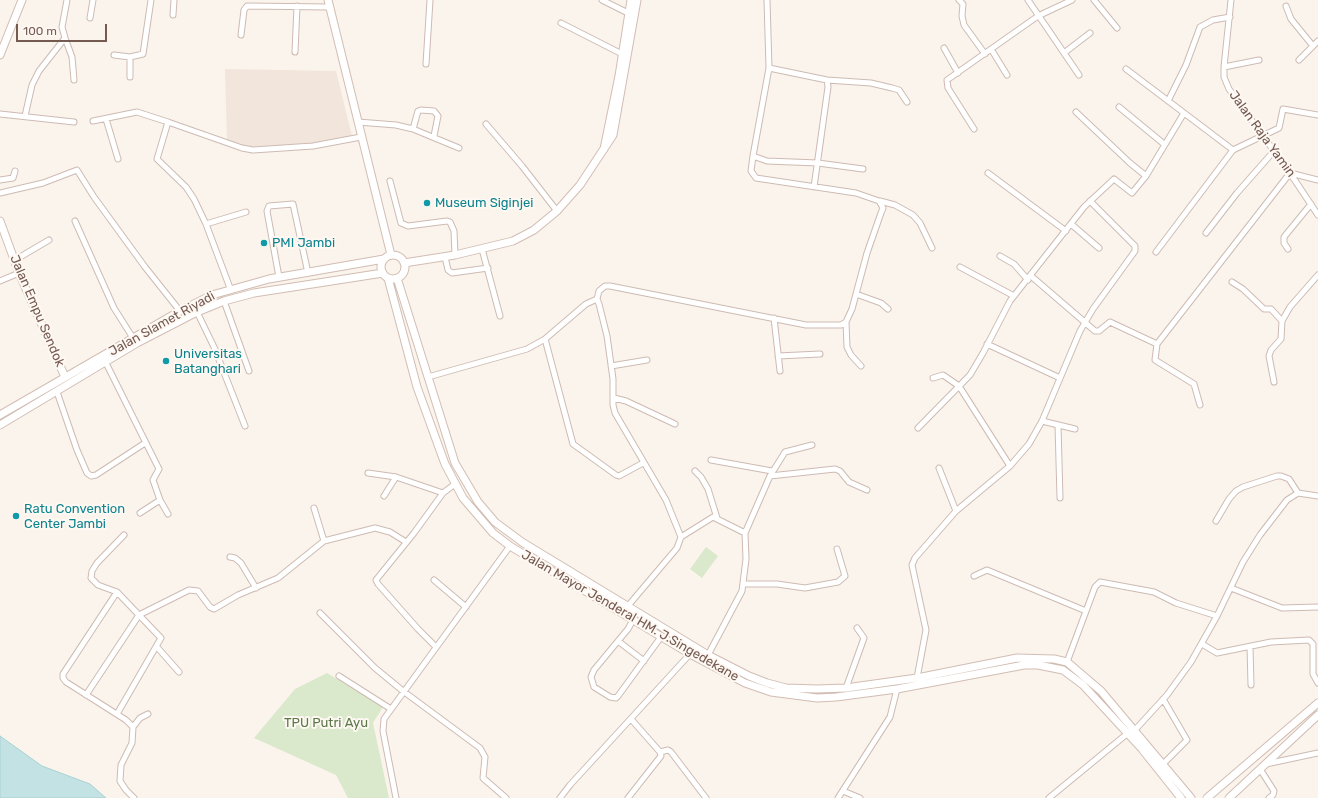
<!DOCTYPE html>
<style>
body{margin:0}
#map{position:relative;width:1318px;height:798px;overflow:hidden;background:#fbf4ec;font-family:Rubik,sans-serif}
canvas{display:block}
.scale{position:absolute;left:16px;top:24px;width:91px;height:18px;box-sizing:border-box;border:2px solid #755a51;border-top:0;padding-left:5px;font-size:12px;line-height:14px;white-space:nowrap;color:#755a51;-webkit-text-stroke:3px #fef8f3;paint-order:stroke}
</style>
<div id="map">
<canvas width="1318" height="798"></canvas>
<div class="scale">100 m</div>
</div>
<script>
const ctx = document.querySelector('canvas').getContext('2d');
ctx.lineJoin = 'round';
function fill(path, color) { ctx.fillStyle = color; ctx.fill(path, 'evenodd'); }
const poly = rows => new Path2D(rows.map(r => 'M' + r).join(''));
function strokePath(path, color, width, dash) { ctx.strokeStyle = color; ctx.lineWidth = width; ctx.lineCap = dash ? 'butt' : 'round'; ctx.setLineDash(dash || []); ctx.stroke(path); }
function label(font, color, halo, rows, align = 'center') {
  ctx.font = font + ' Rubik,sans-serif'; ctx.lineWidth = 4; ctx.setLineDash([]); ctx.textBaseline = 'middle'; ctx.strokeStyle = halo; ctx.fillStyle = color; for (const [text, x, y, turn = 0] of rows) {
    ctx.save(); ctx.translate(x, y); ctx.rotate((+turn || 0) * Math.PI / 180); ctx.textAlign = isNaN(turn) ? turn : align; if (halo) ctx.strokeText(text, 0, 0); ctx.fillText(text, 0, 0); ctx.restore();
  }
}
fill(poly([
 [225,69,336,71,352,136,305,144,246,147,227,140]
]), '#f2e5db');
fill(poly([
 [706,547,718,556,702,578,690,569],
 [327,673,383,707,373,723,389,798,348,798,336,775,254,738,295,689]
]), '#dae8cb');
const water = poly([
 [0,736,42,766,90,784,106,798,0,798,0,736]
]);
fill(water, '#c2e2e4');
strokePath(water, '#a9d2d4', 1);
const street = poly([
 [602,0,632,15],
 [767,0,769,68,827,80,871,83,892,88,899,90,907,102],
 [959,0,963,4,962,16,964,25,985,54],
 [1028,0,1079,75],
 [1094,0,1117,28],
 [1231,0,1224,67,1224,77,1229,89,1290,173,1318,215],
 [1286,6,1291,19,1313,46],
 [173,15,174,0],
 [90,18,93,0],
 [561,23,624,55],
 [241,35,244,10,247,6,329,7],
 [65,38,72,57,74,80],
 [944,48,958,73],
 [991,49,1007,75],
 [295,52,297,6],
 [1064,53,1090,33],
 [114,55,130,57,143,54,151,0],
 [1299,60,1318,41],
 [426,64,430,0],
 [1224,67,1259,60],
 [769,68,753,156,767,161,818,163,863,169],
 [1126,69,1233,150],
 [130,77,130,57],
 [1168,101,1186,65,1200,27,1213,20,1230,17],
 [1119,107,1164,144],
 [1076,112,1130,163,1146,176,1184,113],
 [0,114,74,122],
 [25,116,32,85,39,71,65,38,62,27,67,0],
 [106,119,118,159],
 [93,121,137,112,168,122,157,159,186,187,194,199,206,224,230,288],
 [168,122,242,148,253,150,313,146,361,137],
 [358,122,396,125,413,129,459,148],
 [486,124,522,166,557,211],
 [413,129,418,111,421,110,434,111,438,116,434,136],
 [974,129,948,88,947,80,1038,16,1072,0],
 [988,173,1066,231],
 [0,180,13,178,15,171],
 [390,181,401,223,408,226,447,221,450,222,454,231,455,255],
 [814,187,828,87,827,80],
 [0,193,43,183,77,170,94,197,145,267,180,311],
 [880,201,895,205,913,215,920,223,932,248],
 [75,221,114,308,133,338],
 [206,224,246,212],
 [1071,224,1099,248],
 [1206,233,1237,193,1274,151],
 [482,249,500,316],
 [1288,249,1284,243,1284,237,1311,204],
 [1156,252,1233,150,1279,128,1283,109,1318,115],
 [1000,256,1014,264,1028,280],
 [445,257,448,270,452,273,488,268],
 [15,260,49,240],
 [960,267,1014,296],
 [1031,276,1095,331,1099,331,1110,322,1157,344],
 [279,277,267,211,269,206,293,204,308,273],
 [0,281,19,273],
 [1232,282,1243,289,1264,309,1271,309,1282,321],
 [856,294,881,303,888,309],
 [224,301,249,371],
 [197,312,214,347,245,426],
 [774,318,780,371],
 [846,322,847,347,851,355,861,366],
 [545,339,573,444,616,475,619,476,643,463],
 [987,344,1060,378],
 [778,356,820,354],
 [106,363,159,469,153,480,160,500,168,514],
 [611,366,647,360],
 [428,377,527,349,545,339,586,304,597,299],
 [933,378,943,375,959,386,1010,466],
 [1274,382,1269,356,1271,350,1281,339,1282,321,1290,307,1318,275],
 [57,392,77,450,87,473,91,476,96,475,145,443],
 [614,398,626,401,675,424],
 [1200,405,1194,384,1155,360,1157,344,1290,173,1318,180],
 [1042,421,1075,429],
 [1058,425,1060,498],
 [918,428,970,375,983,353,1010,301,1084,207,1114,179,1132,193,1146,176],
 [711,460,772,471],
 [939,468,956,511],
 [695,471,701,477,708,489,717,518],
 [368,473,396,477,443,493],
 [770,476,835,469,840,471,849,482,867,490],
 [384,496,396,477],
 [314,508,324,541],
 [140,513,160,500],
 [1216,521,1229,499,1236,491,1243,487,1277,476,1281,476,1289,479,1298,493],
 [681,537,713,517,745,533],
 [230,557,235,558,241,563,256,588],
 [974,576,987,570,1086,611],
 [434,580,466,607],
 [743,584,777,584,805,588,838,582,845,576,837,549],
 [1231,588,1282,608,1318,607],
 [117,592,63,674,63,678,66,682,126,720,133,727],
 [627,607,677,548,681,537,666,500,615,413,613,405,613,379,607,336,599,304,597,299,599,291,605,286,610,286,806,325,841,325,846,322,852,309,867,253,881,213,883,208,879,201,856,193,756,178,751,171,753,156],
 [320,613,375,668,403,691,480,748,485,757,483,778,506,798],
 [633,620,628,629,594,670,591,677,594,687,610,697,616,698,618,696,661,637],
 [618,641,644,661],
 [1202,644,1217,653,1271,642,1309,640,1313,644,1313,674,1318,683],
 [157,647,179,672],
 [436,647,418,629,378,584,376,580,414,533,443,493,455,484],
 [1250,647,1251,685],
 [708,655,742,591,746,559,745,533,770,476,785,452,812,445],
 [1067,662,1095,587,1100,582,1154,592,1176,603,1217,616],
 [339,676,391,709],
 [917,678,926,630,912,565,915,558,956,511,1010,466,1029,444,1042,421,1080,331,1093,309,1135,251,1135,246,1090,201],
 [846,688,864,638,857,628],
 [86,695,139,615,189,590,198,591,210,607,214,609,238,595,278,578,324,541,375,528,390,532,406,542],
 [117,714,161,638,117,592,98,585,91,578,92,571,97,563,124,535],
 [1134,731,1167,695,1191,662,1217,616,1243,562,1260,535,1287,500,1298,493,1318,496],
 [660,752,668,750,671,752,706,798],
 [1266,764,1318,753],
 [1162,765,1187,740,1163,699],
 [1260,769,1274,791,1273,795,1269,798],
 [843,791,860,798],
 [134,798,126,790,120,781,121,765,132,743,133,727,140,718,148,714],
 [396,798,383,731,384,719,510,546],
 [560,798,570,785,690,654],
 [628,798,661,756,660,752,631,719],
 [838,798,890,717,897,689],
 [1049,798,1128,733]
]);
const secondary = poly([
 [328,0,391,255],
 [0,55,22,0],
 [604,149,619,76,631,0],
 [0,221,19,273,65,377],
 '381 267a12 12 0 1 1 24 0a12 12 0 1 1-24 0Z',
 [404,263,455,255,513,241,534,230,557,211,580,185,613,135,637,0],
 [388,278,417,387,445,464,463,498,493,533,510,546,690,654,745,683,771,692,817,698,836,697,897,689,1024,665,1038,665,1063,670,1083,685,1142,749,1181,798],
 [397,278,455,463,478,502,495,522,522,542,708,655,749,676,767,683,786,688,817,689,846,688,917,678,1017,658,1054,659,1067,662,1101,691,1191,798],
 [0,415,180,311,212,295,269,279,384,259],
 [0,425,137,343,197,312,224,301,254,293,383,273],
 [1207,798,1318,703],
 [1229,798,1318,715]
]);
strokePath(street, '#cdbbb3', 7);
strokePath(secondary, '#d2bdb3', 9);
strokePath(street, '#fff', 5);
strokePath(secondary, '#fff', 7);
for (const [x, y, r, color] of [
 [427,203,4,"#0f9aa8"],
 [264,243,4,"#0f9aa8"],
 [166,361,4,"#0f9aa8"],
 [16,516,4,"#0f9aa8"]
]) { const dot = new Path2D(); dot.arc(x, y, r, 0, 2 * Math.PI); ctx.fillStyle = color; ctx.fill(dot); strokePath(dot, '#fef8f3', 1.5); }
label('13px', '#755a51', '#fef8f3', [
 ["Jalan Raja Yamin",1262,134,54],
 ["Jalan Empu Sendok",37,311,67],
 ["Jalan Slamet Riyadi",162,324,-29],
 ["Jalan Mayor Jenderal HM. J.Singedekane",630,616,30]
]);
label('13px', '#0d838f', '#fef8f3', [
 ["Museum Siginjei",435,203],
 ["PMI Jambi",272,243],
 ["Universitas",174,354],
 ["Batanghari",174,369],
 ["Ratu Convention",24,509],
 ["Center Jambi",24,524]
], 'left');
label('13px', '#5d794a', '#fef8f3', [
 ["TPU Putri Ayu",326,723]
]);
</script>
